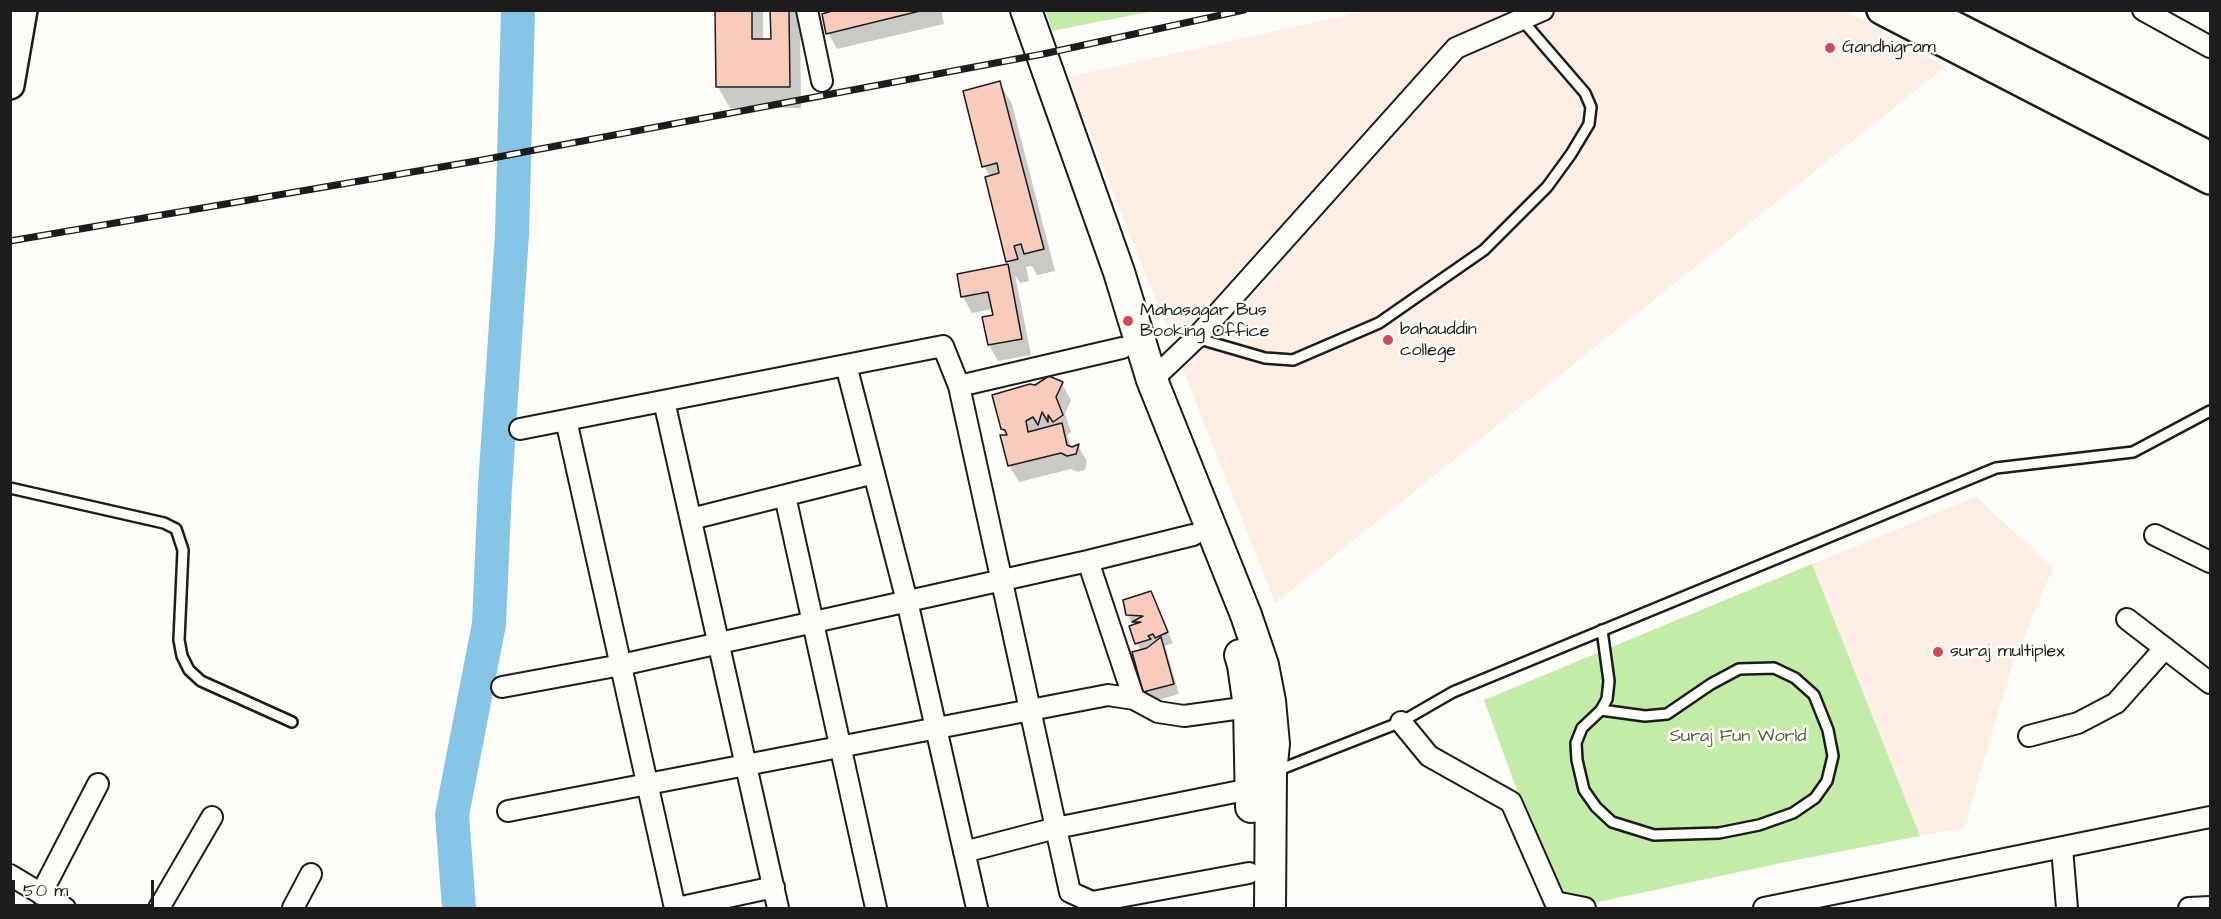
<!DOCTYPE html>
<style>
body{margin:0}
#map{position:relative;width:2221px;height:919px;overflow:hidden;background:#fdfcf7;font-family:"Architects Daughter",sans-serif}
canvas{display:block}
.frame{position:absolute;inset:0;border:12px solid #1c1c1c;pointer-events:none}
.scale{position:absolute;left:12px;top:880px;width:142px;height:27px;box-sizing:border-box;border:3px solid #1c1c1c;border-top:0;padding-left:8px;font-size:18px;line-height:21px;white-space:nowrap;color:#1c1c1c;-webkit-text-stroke:4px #fdfcf7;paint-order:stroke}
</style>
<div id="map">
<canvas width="2221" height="919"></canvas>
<div class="frame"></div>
<div class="scale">50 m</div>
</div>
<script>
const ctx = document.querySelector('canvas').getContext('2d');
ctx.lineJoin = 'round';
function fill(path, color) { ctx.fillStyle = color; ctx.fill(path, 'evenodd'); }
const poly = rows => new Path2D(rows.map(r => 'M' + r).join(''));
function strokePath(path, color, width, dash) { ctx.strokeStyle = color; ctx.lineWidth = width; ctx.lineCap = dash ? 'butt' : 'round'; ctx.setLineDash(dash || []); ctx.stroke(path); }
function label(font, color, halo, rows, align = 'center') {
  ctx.font = font + ' "Architects Daughter",sans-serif'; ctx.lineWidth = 5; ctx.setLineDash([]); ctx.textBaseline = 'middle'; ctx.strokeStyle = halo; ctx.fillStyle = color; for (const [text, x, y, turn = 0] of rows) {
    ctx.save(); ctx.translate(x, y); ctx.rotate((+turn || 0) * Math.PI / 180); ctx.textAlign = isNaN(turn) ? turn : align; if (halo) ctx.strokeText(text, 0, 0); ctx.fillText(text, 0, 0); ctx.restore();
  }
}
fill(poly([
 [1370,10,1846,11,1945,67,1275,603,1068,77],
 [1976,497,2053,568,2011,668,1964,828,1920,836,1812,564]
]), '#fcede5');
fill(poly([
 [1046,11,1046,10,1153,11,1052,31],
 [1812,564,1920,836,1786,862,1570,908,1560,908,1484,700]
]), '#c2eca8');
fill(poly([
 [717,10,763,10,763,40,772,40,772,10,800,10,801,108,730,108,718,87],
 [841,10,941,10,944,24,837,49,828,33],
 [999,82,1012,104,1055,271,1037,275,1032,266,1026,267,1029,281,1020,283,1015,275,1031,355,998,361,989,345,984,318,994,316,993,309,972,313,963,297,958,275,1010,265,986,178,990,177,984,166],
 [1062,384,1071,400,1065,414,1071,432,1067,435,1072,449,1078,446,1087,461,1085,470,1078,472,1071,469,1019,482,1009,465,1006,436,1002,429],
 [1151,593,1173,643,1165,646,1179,694,1151,702,1145,692,1134,653,1141,651,1137,643,1134,626,1127,614]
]), '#0003');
strokePath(poly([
 [459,908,452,815,489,624,495,487,512,234,518,10]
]), '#86c5e6', 34);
const building = poly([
 [715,10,752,10,752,39,771,39,770,10,789,10,790,87,716,87,715,10],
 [835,10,924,10,826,34,822,14,835,10],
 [1000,81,1044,249,1024,254,1021,244,1014,246,1018,259,1006,262,985,177,999,173,997,163,982,167,963,91,1000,81],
 [1008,264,1022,339,988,345,982,317,993,315,988,292,961,297,957,274,1008,264],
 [1049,376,1063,382,1056,397,1063,415,1053,422,1048,415,1048,422,1042,412,1038,425,1033,417,1026,421,1028,432,1062,423,1067,445,1072,447,1079,444,1076,454,1067,456,1061,453,1008,466,1000,435,1007,435,1005,430,1001,429,992,395,1030,384,1035,385,1049,376],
 [1151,591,1168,632,1155,638,1153,634,1148,636,1151,639,1135,644,1129,626,1141,622,1132,622,1143,616,1126,615,1123,600,1151,591],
 [1161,637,1174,684,1143,692,1132,652,1147,648,1161,637]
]);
fill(building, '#f8cbbc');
strokePath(building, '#1c1c1c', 1.5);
const service = poly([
 [1196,338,1265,358,1293,360,1379,323,1484,250,1547,187,1571,154,1589,124,1591,107,1585,93,1522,20],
 [10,488,164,523,176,529,183,550,179,640,182,656,189,670,201,681,292,722],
 [1601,710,1645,716,1667,714,1711,684,1739,669,1774,668,1795,678,1814,695,1828,730,1833,756,1827,781,1815,798,1793,813,1759,825,1719,833,1654,835,1612,822,1596,807,1584,790,1577,760,1576,743,1582,728,1601,710,1607,699,1609,681,1602,630],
 [1276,771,1401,722,1453,692,1996,468,2133,452,2210,411]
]);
const minor = poly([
 [807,10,822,81],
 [2143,10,2210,47],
 [846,365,907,601,977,908],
 [1152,380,1196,338,1456,48,1543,10],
 [959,386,1122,348],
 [664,401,778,908],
 [566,420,675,908],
 [520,429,943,346,959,386,1070,892,1092,902,1093,908],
 [785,496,876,908],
 [691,519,874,473],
 [2155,535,2210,562],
 [1088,561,1134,699],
 [2127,619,2210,683],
 [502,687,621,665,1088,561,1193,535],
 [1401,722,1429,756,1511,802,1555,902,1585,908],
 [2029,736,2078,723,2116,703,2165,648],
 [508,811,1108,695,1134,699,1158,712,1184,716,1249,707],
 [2062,848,2067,908],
 [964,852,1056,828,1250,789,1259,782],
 [10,875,65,908],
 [41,894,98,784],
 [1092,902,1249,873],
 [159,908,212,817],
 [293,908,311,874],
 [677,908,774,887],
 [1764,908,2210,817],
 [2189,908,2210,907]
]);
const secondary = poly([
 [1881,10,2210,180],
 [1924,10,2210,156],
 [10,85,23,10]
]);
const primary = poly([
 [1026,10,1119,272,1152,380,1246,615,1263,665,1270,701,1274,744,1271,773,1270,908],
 [1240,655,1243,665,1249,707,1251,807]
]);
strokePath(service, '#1c1c1c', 14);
strokePath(minor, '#1c1c1c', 24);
strokePath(secondary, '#1c1c1c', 32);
strokePath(primary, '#1c1c1c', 34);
strokePath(service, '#fdfcf7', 9);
strokePath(minor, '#fdfcf7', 20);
strokePath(secondary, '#fdfcf7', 27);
strokePath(primary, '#fdfcf7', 30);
const rail = poly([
 [10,241,482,160,1043,54,1244,10]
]);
strokePath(rail, '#1c1c1c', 7);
strokePath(rail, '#fdfcf7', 4.5, [14]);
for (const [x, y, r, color] of [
 [1830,48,6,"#d1495b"],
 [1128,321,6,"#d1495b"],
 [1388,340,6,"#d1495b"],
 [1938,652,6,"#d1495b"]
]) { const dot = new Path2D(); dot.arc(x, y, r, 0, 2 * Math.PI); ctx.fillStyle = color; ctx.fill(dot); strokePath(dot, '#fdfcf7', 2); }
label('18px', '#1c1c1c', '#fdfcf7', [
 ["Gandhigram",1842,48],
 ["Mahasagar Bus",1140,311],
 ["Booking Office",1140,332],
 ["bahauddin",1400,330],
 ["college",1400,351],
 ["suraj multiplex",1950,652]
], 'left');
label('18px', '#4e5a46', '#fdfcf7', [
 ["Suraj Fun World",1738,737]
]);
</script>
